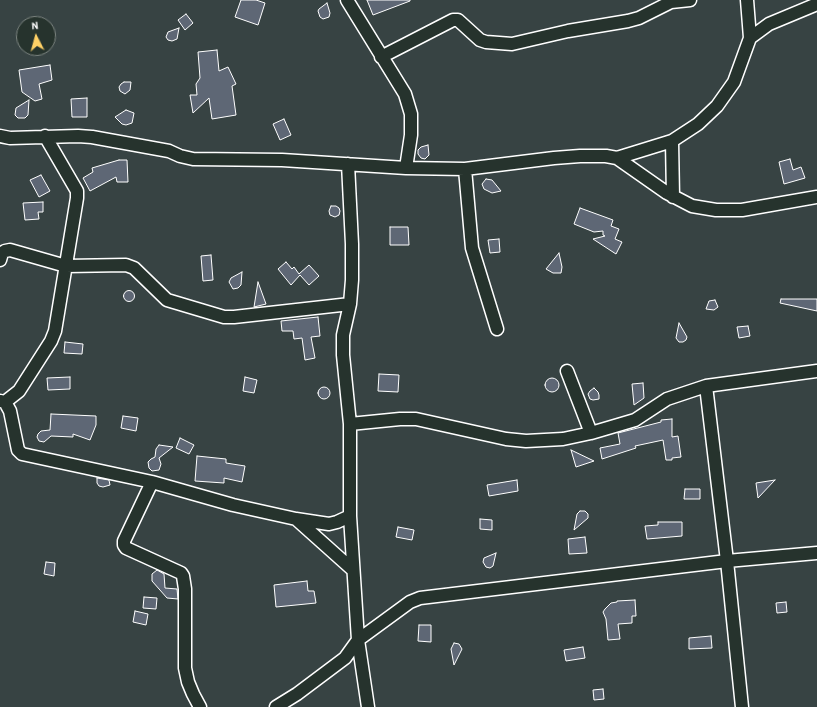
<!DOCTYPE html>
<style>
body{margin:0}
#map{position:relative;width:817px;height:707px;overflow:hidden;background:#374343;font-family:"Patrick Hand",sans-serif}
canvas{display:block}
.north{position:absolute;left:16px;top:16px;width:40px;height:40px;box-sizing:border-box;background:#26332d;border:1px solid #7d8581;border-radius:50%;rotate:354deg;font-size:11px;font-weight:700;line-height:16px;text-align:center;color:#fff}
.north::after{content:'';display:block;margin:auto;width:14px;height:18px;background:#ffd166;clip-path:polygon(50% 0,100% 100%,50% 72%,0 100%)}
</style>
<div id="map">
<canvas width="817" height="707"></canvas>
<div class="north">N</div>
</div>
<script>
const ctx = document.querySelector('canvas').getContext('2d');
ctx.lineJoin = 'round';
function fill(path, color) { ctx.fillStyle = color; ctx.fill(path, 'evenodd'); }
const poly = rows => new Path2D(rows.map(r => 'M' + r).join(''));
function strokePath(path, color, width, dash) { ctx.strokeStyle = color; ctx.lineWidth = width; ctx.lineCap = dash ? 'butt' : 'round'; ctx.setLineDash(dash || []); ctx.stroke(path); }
const building = poly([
 [241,0,256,0,265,3,258,25,235,17,241,0],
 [367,0,410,0,410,1,373,15,367,0],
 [327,3,330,13,329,17,323,19,320,17,318,11,319,9,327,3],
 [186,14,193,23,185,30,178,20,186,14],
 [179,28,177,39,172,41,168,40,166,37,168,32,179,28],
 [217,50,219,71,228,67,236,84,232,86,236,115,212,119,209,98,193,113,190,95,197,95,196,84,200,78,198,52,217,50],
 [50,65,52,80,39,84,42,99,35,101,22,92,19,70,50,65],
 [124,82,131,82,130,90,125,94,120,91,119,87,121,84,124,82],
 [87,98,87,117,72,117,71,99,87,98],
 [29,100,28,115,25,118,18,118,15,115,16,108,29,100],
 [126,110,134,113,132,123,126,125,122,124,115,117,126,110],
 [284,119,291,135,280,140,273,124,284,119],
 [428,145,429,155,425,159,421,158,418,154,418,150,421,147,428,145],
 [790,159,793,170,801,167,805,178,784,184,779,162,790,159],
 [119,160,127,160,128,182,117,182,116,177,90,191,83,178,93,172,92,168,119,160],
 [41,175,50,191,39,197,30,180,41,175],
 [486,179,492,180,501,191,492,193,484,189,482,184,486,179],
 [43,202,43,212,38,212,39,219,25,220,23,203,43,202],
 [331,206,336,206,339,208,340,211,339,215,335,217,330,215,329,211,331,206],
 [580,208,613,220,611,226,619,229,615,239,622,242,616,254,593,239,605,236,603,235,603,231,594,232,574,224,580,208],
 [390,227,408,227,409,245,390,245,390,227],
 [499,239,500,252,490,253,488,240,499,239],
 [559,253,562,267,561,273,553,273,546,269,559,253],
 [211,255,213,280,203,281,201,256,211,255],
 [286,262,292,269,294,267,299,274,309,265,319,276,309,285,300,275,291,285,278,269,286,262],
 [242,272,241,285,238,288,233,289,229,282,231,278,242,272],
 [258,282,266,304,254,307,258,282],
 '123.5 296a5.5 5.5 0 1 1 11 0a5.5 5.5 0 1 1-11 0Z',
 [781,299,817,299,817,311,780,303,781,299],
 [715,300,718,307,714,310,706,309,709,301,715,300],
 [318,317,320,336,311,337,315,358,305,360,302,338,294,339,293,331,282,331,281,321,318,317],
 [679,323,687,337,686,340,683,342,679,342,676,338,679,323],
 [748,326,750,336,739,338,737,327,748,326],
 [65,342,83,344,82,354,64,353,65,342],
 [379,374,399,375,398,392,378,391,379,374],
 [70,377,70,389,48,390,47,378,70,377],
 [245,377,257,380,254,393,243,391,245,377],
 '545 385a7 7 0 1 1 14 0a7 7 0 1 1-14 0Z',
 [643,383,644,398,634,405,632,384,643,383],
 '318 393a6 6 0 1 1 12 0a6 6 0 1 1-12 0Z',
 [594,388,598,392,599,395,599,399,593,400,590,399,588,394,590,391,594,388],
 [51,414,96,416,96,425,90,440,73,434,73,437,51,436,44,442,39,441,37,437,38,434,41,431,50,430,51,414],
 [123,416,138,418,136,431,121,428,123,416],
 [672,419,672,437,678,436,681,457,672,458,672,460,666,460,663,440,635,446,636,448,602,459,600,448,620,444,618,433,661,422,661,420,672,419],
 [180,438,194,445,189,454,176,448,180,438],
 [159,445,173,447,159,458,161,464,159,470,152,471,149,468,148,462,151,459,155,457,156,449,159,445],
 [571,450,594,461,576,467,571,450],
 [197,456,226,459,226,463,245,466,242,482,224,478,224,483,195,481,197,456],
 [97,478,109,480,110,485,103,487,99,486,97,483,97,478],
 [517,480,518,491,489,496,487,485,517,480],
 [775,480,758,498,756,483,775,480],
 [685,489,700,489,700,499,684,499,685,489],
 [580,511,585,511,588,514,588,518,574,530,577,514,580,511],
 [480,519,492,520,492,530,480,529,480,519],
 [658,522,682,522,682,536,647,539,645,526,658,525,658,522],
 [398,527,414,530,412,540,396,537,398,527],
 [585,537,587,553,569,554,568,539,585,537],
 [496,553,493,566,490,568,486,567,483,562,484,558,496,553],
 [46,562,55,563,54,576,44,574,46,562],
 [157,570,164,574,165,588,177,589,178,599,167,598,152,581,152,574,157,570],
 [307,581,308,591,314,591,316,603,276,607,274,585,307,581],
 [144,597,157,598,156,609,143,608,144,597],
 [635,600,636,616,632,616,632,623,618,624,620,639,608,640,606,619,603,612,605,609,611,603,617,602,617,601,635,600],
 [786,602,787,612,777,613,776,603,786,602],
 [135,611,148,614,146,625,133,622,135,611],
 [419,625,431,625,431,642,418,641,419,625],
 [711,636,712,648,689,649,689,638,711,636],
 [454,643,459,644,462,649,454,665,451,649,454,643],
 [583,647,585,658,566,661,564,650,583,647],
 [603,689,604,699,594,700,593,690,603,689]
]);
fill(building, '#5e6775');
strokePath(building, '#fff', 1);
const minor = poly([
 [347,0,405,94,411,114,411,135,406,168],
 [747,0,750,38],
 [381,57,453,20,458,20,480,40,486,42,512,44,568,31,628,21,639,18,671,2,690,0],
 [0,136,10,138,78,136,92,137,169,151,180,156,193,159,282,160,406,168,465,169,554,158,580,156,606,156,617,158,667,193,692,206,716,210,742,210,817,197],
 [672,141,673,197],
 [617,158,672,141,698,124,717,106,734,82,750,38,769,24,817,4],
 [348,164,352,244,352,280,350,304,343,335,343,355,350,424,350,516,358,640,368,707],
 [465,169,472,248,497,329],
 [0,260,2,253,5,251,10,250,66,266,126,265,134,268,167,300,224,317,234,317,350,304],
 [567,371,591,433],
 [0,401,5,402,10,411,18,450,22,454,152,482,233,505,296,519,329,524,337,522,350,516],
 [5,402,19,391,51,341,55,331,77,198,77,191,45,136],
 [350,424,400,419,416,419,506,439,526,441,563,439,591,433,635,420,667,399,706,386],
 [152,482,124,541,124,545,126,548,181,573,183,576,185,589,185,668,188,682,193,694,200,707],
 [296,519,353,570],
 [276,707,297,694,345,658,358,640,410,602,420,598,727,561,817,553],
 [742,707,727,561,706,386,817,371]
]);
strokePath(minor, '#fff', 15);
strokePath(minor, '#26332d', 12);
</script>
